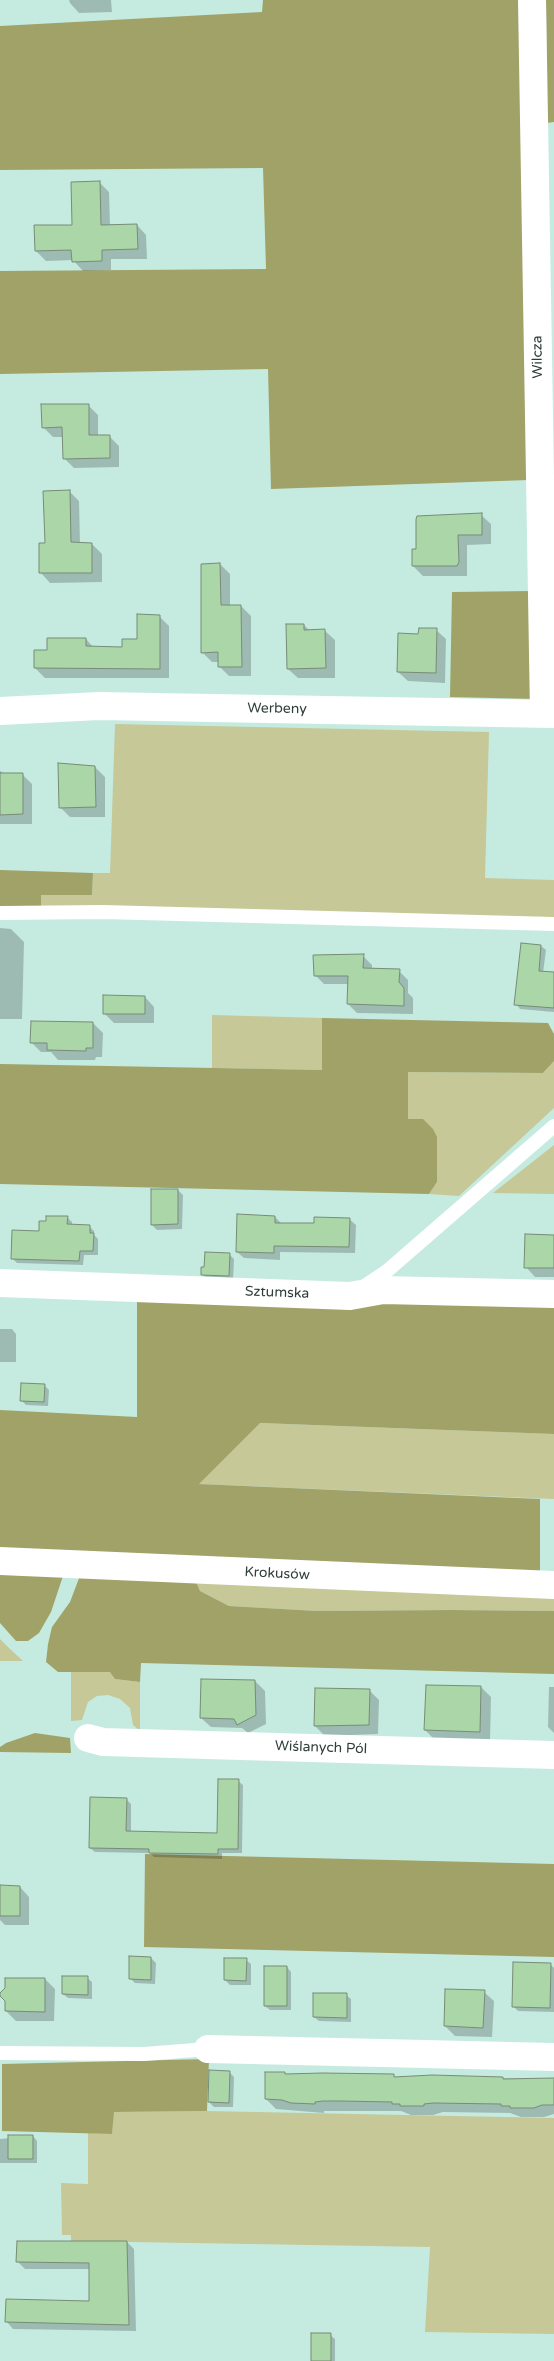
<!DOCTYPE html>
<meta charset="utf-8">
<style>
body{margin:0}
canvas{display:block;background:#c5eae0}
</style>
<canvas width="554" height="2361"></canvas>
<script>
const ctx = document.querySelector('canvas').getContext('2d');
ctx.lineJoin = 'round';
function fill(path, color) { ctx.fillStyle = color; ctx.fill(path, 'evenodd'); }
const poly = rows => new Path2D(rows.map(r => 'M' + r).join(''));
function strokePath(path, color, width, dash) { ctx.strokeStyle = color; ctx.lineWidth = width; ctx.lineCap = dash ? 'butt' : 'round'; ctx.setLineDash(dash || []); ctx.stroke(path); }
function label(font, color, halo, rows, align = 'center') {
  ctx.font = font + ' "Varela Round",sans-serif'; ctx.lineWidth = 4; ctx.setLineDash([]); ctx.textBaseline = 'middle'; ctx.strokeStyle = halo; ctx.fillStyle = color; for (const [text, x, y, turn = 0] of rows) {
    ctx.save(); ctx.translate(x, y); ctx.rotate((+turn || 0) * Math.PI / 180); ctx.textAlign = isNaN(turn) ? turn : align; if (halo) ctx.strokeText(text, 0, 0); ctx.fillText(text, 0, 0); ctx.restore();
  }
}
fill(poly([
 [115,724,489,732,485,878,554,880,554,918,41,908,40,895,92,895,93,873,110,873],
 [212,1015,322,1018,322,1070,212,1068],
 [554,1061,554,1108,459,1196,429,1194,437,1182,408,1119,408,1072,543,1073],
 [554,1145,554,1194,493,1193],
 [259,1423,554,1434,554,1499,198,1484],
 [194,1577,554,1591,554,1611,452,1610,317,1611,229,1606,200,1591],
 [0,1639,9,1648,23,1661,0,1661],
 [71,1671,111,1672,115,1679,140,1682,140,1731,133,1725,130,1708,120,1699,108,1695,97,1696,88,1702,82,1720,71,1721],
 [207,2111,554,2118,554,2334,425,2332,430,2247,71,2241,71,2235,62,2235,61,2183,88,2184,88,2133,112,2134,113,2112]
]), '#c6c898');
fill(poly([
 [263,0,520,0,529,480,271,489,268,369,0,374,0,271,266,269,263,168,0,170,0,26,262,12],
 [546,0,554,0,554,122,547,123],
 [533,591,537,699,450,697,452,592],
 [0,870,93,873,92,895,41,895,41,908,0,907],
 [322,1018,548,1023,554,1034,554,1061,543,1073,408,1072,408,1119,423,1119,433,1129,437,1137,437,1182,429,1194,0,1184,0,1064,322,1070],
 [390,1298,554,1303,554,1434,260,1423,199,1484,540,1499,540,1572,0,1554,0,1410,137,1417,137,1301],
 [0,1571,64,1573,51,1612,39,1633,28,1641,16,1641,0,1623],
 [81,1573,194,1577,200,1591,229,1606,317,1611,452,1610,554,1611,554,1674,141,1663,140,1682,115,1679,110,1672,58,1672,46,1662,48,1644,52,1627,70,1602],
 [35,1733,70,1738,71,1753,0,1752,0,1747,6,1743],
 [145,1854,554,1864,554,1957,144,1947],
 [209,2059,207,2111,114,2112,112,2134,2,2131,2,2064]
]), '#a1a268');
fill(poly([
 [69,0,111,0,112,12,79,13,70,3],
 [99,182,109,192,110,226,137,225,146,235,147,259,111,259,111,270,83,271,73,260,46,261,36,251,73,226],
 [88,405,98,415,98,436,109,436,119,446,119,467,74,468,64,458,63,437,53,437,43,427],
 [69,491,79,501,80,544,92,544,102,554,102,582,50,583,41,573,46,544],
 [481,515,491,524,491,544,467,545,467,576,423,576,413,566,418,550],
 [220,564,230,574,230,606,241,606,251,616,251,676,229,676,219,666,219,662,212,662,202,652],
 [159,616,169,626,169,678,45,678,35,668,86,639,94,648,123,648,138,641],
 [304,625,310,631,325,631,335,640,335,678,298,678,288,669],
 [436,630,446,639,445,683,408,681,398,672,420,635],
 [95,767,105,777,105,817,70,817,60,807],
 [0,771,6,774,22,774,32,784,32,824,0,824],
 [0,928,11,929,24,942,22,1019,0,1019],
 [541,946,546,950,543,973,554,974,554,1012,520,1009,516,1004],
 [363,956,372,965,372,970,399,971,408,980,408,993,413,998,413,1014,357,1013,348,1004,349,984,324,984,315,975],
 [145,997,154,1007,154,1023,114,1023,104,1013],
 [93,1023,103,1033,102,1057,96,1057,95,1060,58,1060,51,1052,41,1052,32,1043],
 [178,1190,183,1195,182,1229,157,1230,152,1225],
 [67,1217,72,1222,72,1226,89,1226,94,1231,94,1235,98,1239,98,1255,84,1255,83,1265,17,1263,12,1258,40,1232],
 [275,1217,282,1224,315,1225,349,1219,356,1225,355,1253,280,1252,280,1260,244,1258,237,1252],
 [554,1236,554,1277,535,1277,526,1267],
 [229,1254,234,1259,233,1280,207,1279,202,1274],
 [0,1329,12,1329,16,1334,16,1362,0,1362],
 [44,1385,49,1390,48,1406,26,1405,21,1400],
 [255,1681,265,1691,266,1724,248,1733,242,1728,211,1727,201,1718],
 [481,1687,491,1697,490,1741,435,1740,425,1730],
 [549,1687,554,1687,554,1733,548,1727],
 [369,1690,379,1700,378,1734,325,1736,315,1726],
 [238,1781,243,1785,242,1853,222,1853,222,1859,154,1857,150,1853,95,1852,90,1848,126,1799,131,1804,131,1833,219,1835],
 [0,1887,20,1887,29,1897,29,1925,5,1925,0,1920],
 [151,1958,156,1963,155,1984,135,1983,130,1978],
 [246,1960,251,1964,251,1985,230,1985,225,1980],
 [550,1964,554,1968,554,2012,518,2011,514,2007],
 [287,1967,291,1972,291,2010,270,2010,265,2006],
 [87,1978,92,1982,92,1999,68,1998,63,1994],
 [45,1979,55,1989,54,2021,16,2021,6,2011],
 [484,1992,494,2001,492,2037,455,2036,445,2026],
 [346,1995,351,1999,351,2022,319,2021,314,2017],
 [229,2072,234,2077,233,2107,214,2107,209,2102],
 [286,2076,554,2079,554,2114,544,2117,521,2117,510,2113,443,2112,433,2115,411,2115,401,2111,324,2111,324,2113,276,2109,266,2099],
 [33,2136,37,2141,37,2163,0,2163,0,2139],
 [127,2242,134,2249,136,2331,13,2329,6,2321,90,2302,90,2269,25,2269,18,2262],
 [330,2335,335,2339,335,2361,312,2361]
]), '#0003');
const building = poly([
 [100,181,101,225,137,224,138,249,102,250,102,261,72,262,71,250,35,251,34,225,72,225,71,182,100,181],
 [41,404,89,404,89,435,110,435,110,458,63,459,62,427,42,428,41,404],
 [70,490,71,542,92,543,92,573,39,573,39,543,45,543,43,491,70,490],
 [482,513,482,535,458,535,459,562,457,566,412,566,412,549,416,549,416,519,417,516,482,513],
 [220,563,221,605,241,605,242,667,218,667,218,652,201,653,201,564,220,563],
 [137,614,160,615,160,669,34,668,34,650,47,650,47,638,86,638,86,646,122,647,122,639,137,639,137,614],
 [286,624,304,624,304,630,325,629,326,668,287,669,286,624],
 [419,628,437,628,436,673,397,672,398,633,418,634,419,628],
 [58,763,95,766,96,807,59,808,58,763],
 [0,773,23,773,23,814,0,815,0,773],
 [521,943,541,945,539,971,554,972,554,1008,514,1005,521,943],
 [364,954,363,968,400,969,399,982,404,988,404,1006,347,1004,348,976,314,976,313,955,364,954],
 [103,995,145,996,145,1014,103,1014,103,995],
 [31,1021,93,1022,93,1048,86,1048,86,1051,47,1050,47,1043,30,1043,31,1021],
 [151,1189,178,1189,178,1224,151,1225,151,1189],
 [237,1214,275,1216,275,1223,314,1223,314,1217,350,1218,349,1247,274,1246,274,1253,236,1252,237,1214],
 [46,1216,68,1216,67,1224,90,1225,90,1233,94,1233,93,1251,80,1251,79,1261,11,1259,12,1230,39,1231,39,1221,46,1221,46,1216],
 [525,1234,554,1235,554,1268,524,1268,525,1234],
 [205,1252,230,1253,229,1276,201,1275,201,1267,204,1267,205,1252],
 [21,1383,45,1384,44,1402,20,1401,21,1383],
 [201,1679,255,1680,256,1715,237,1725,234,1719,200,1718,201,1679],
 [426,1685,481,1686,480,1732,424,1730,426,1685],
 [315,1688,370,1689,369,1725,314,1726,315,1688],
 [218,1779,239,1779,238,1849,218,1849,218,1854,149,1853,149,1849,89,1848,90,1797,127,1798,126,1831,217,1833,218,1779],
 [0,1885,20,1886,20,1916,0,1916,0,1885],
 [129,1956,151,1957,151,1980,129,1979,129,1956],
 [224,1958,247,1958,246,1981,224,1980,224,1958],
 [513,1962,551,1963,550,2008,512,2007,513,1962],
 [264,1966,287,1966,287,2006,264,2006,264,1966],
 [62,1976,88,1976,88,1995,62,1994,62,1976],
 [5,1978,45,1978,45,2012,5,2011,5,2001,0,1996,0,1993,5,1988,5,1978],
 [445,1989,485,1990,483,2028,444,2026,445,1989],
 [313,1993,347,1993,347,2018,313,2017,313,1993],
 [209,2070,230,2071,229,2103,208,2102,209,2070],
 [265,2072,285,2072,285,2074,322,2073,394,2074,394,2077,432,2075,503,2077,503,2079,554,2078,554,2105,542,2105,534,2108,510,2108,510,2106,501,2106,501,2104,433,2103,424,2104,424,2106,400,2106,400,2104,392,2104,392,2102,341,2101,323,2101,315,2102,315,2104,291,2103,282,2100,265,2099,265,2072],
 [8,2135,33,2135,33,2159,8,2159,8,2135],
 [17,2241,127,2241,129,2325,5,2322,6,2299,89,2301,89,2263,16,2262,17,2241],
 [311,2333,331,2333,331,2361,311,2361,311,2333]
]);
fill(building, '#aad6a8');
strokePath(building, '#778c76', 1);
strokePath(poly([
 [0,913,103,912,554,924],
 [363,1287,387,1271,554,1126],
 [0,2053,144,2054,208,2049]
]), '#fff', 14);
strokePath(poly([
 [532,0,544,714],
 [0,711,99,706,554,714],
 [0,1283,350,1296,383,1290,554,1294],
 [0,1561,554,1585],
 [88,1738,103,1742,554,1755],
 [208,2049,554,2057]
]), '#fff', 28);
label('14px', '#303e3b', '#fff', [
 ["Wilcza",538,357,-91],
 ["Werbeny",277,709,1],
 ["Sztumska",277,1293,2],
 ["Krokusów",277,1574,3],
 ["Wiślanych Pól",321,1748,2]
]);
</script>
